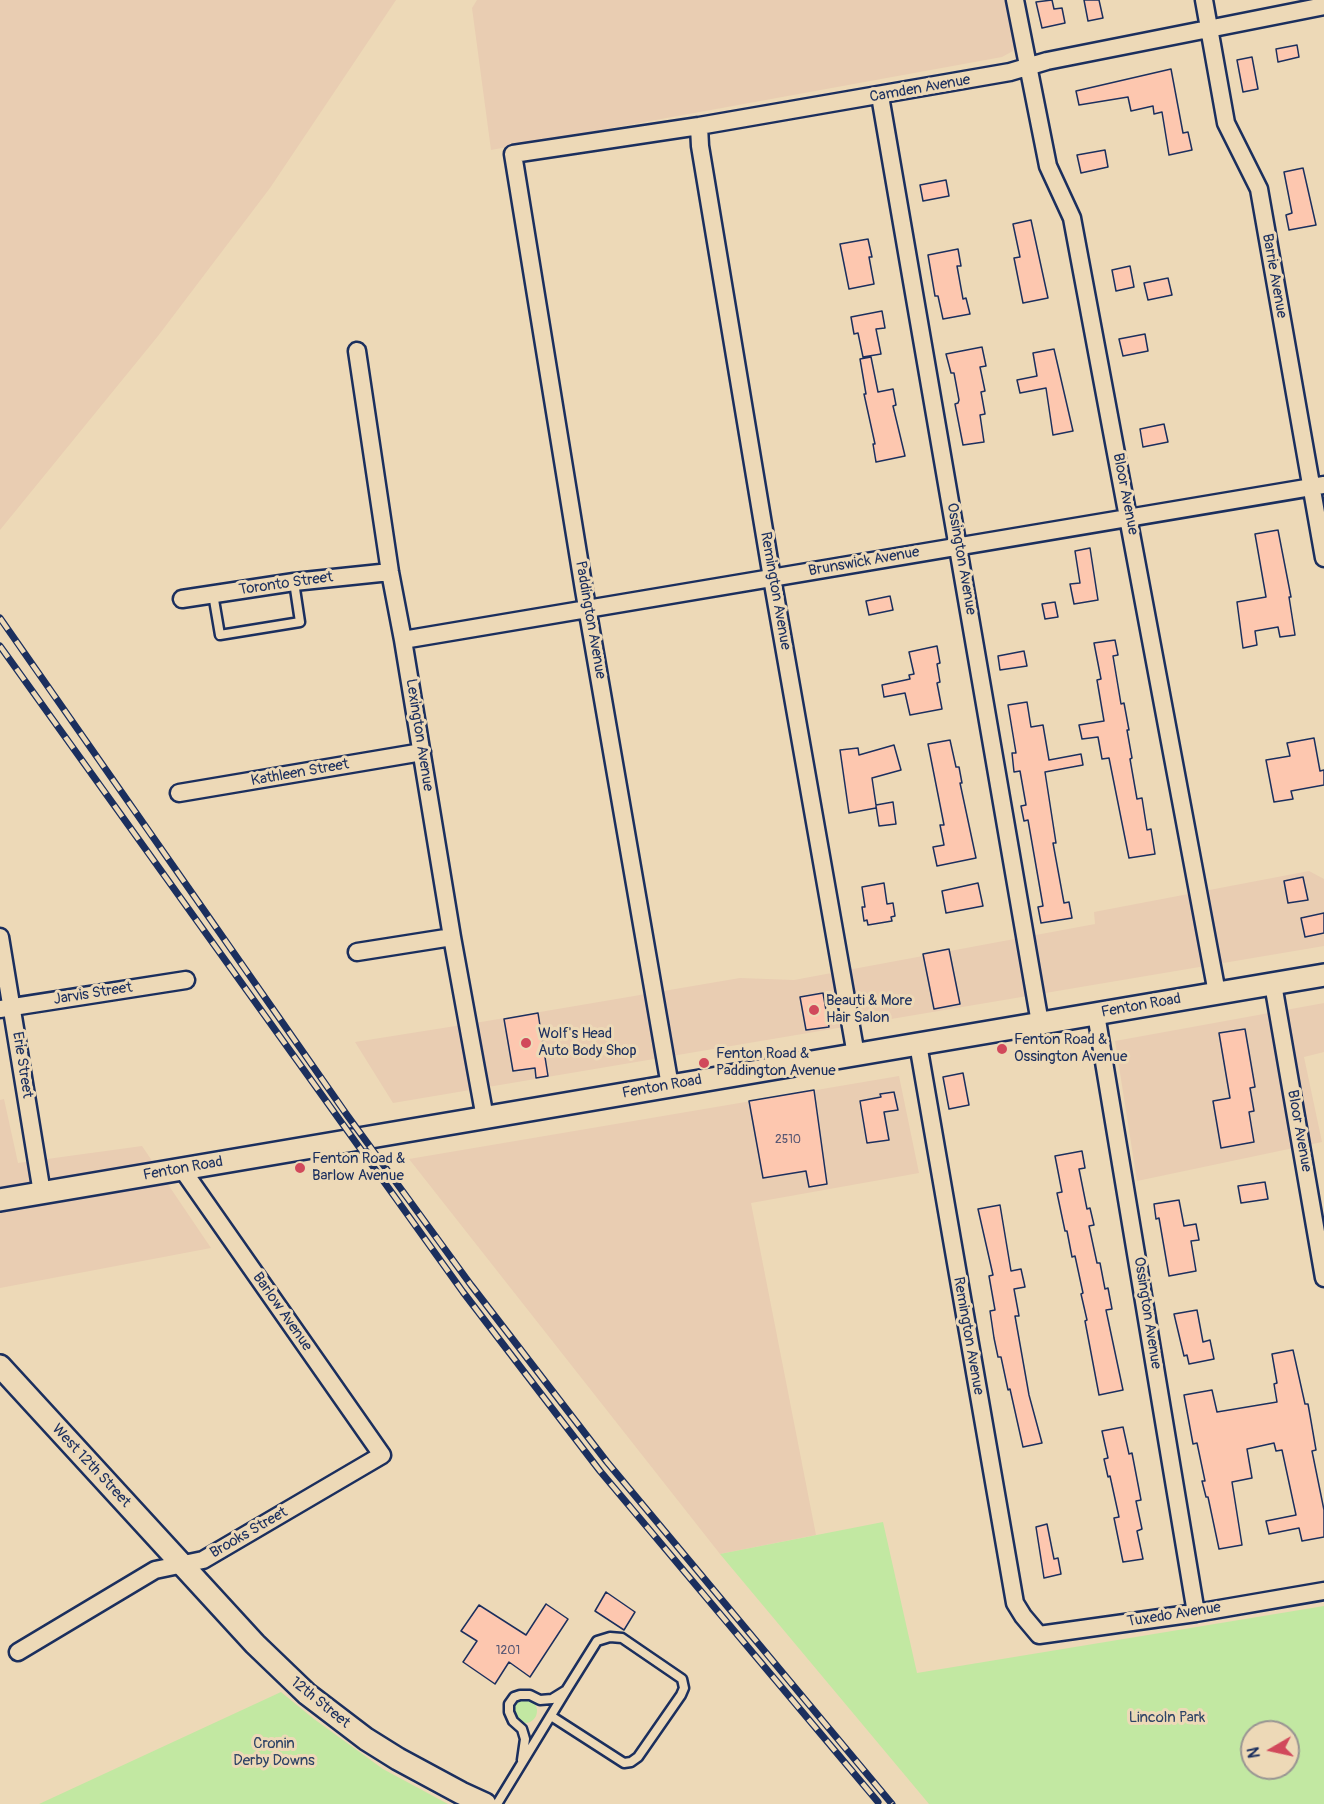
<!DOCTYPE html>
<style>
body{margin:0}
#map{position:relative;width:1324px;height:1804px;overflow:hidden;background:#edd9b7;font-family:Pangolin,sans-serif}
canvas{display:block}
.north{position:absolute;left:1240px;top:1720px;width:60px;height:60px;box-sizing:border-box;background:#edd9b7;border:2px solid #999593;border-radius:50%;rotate:261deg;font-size:16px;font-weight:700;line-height:24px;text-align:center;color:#1b2f5e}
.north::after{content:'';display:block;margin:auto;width:21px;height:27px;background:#d1495b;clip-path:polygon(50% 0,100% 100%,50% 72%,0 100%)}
</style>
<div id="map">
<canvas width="1324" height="1804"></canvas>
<div class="north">N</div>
</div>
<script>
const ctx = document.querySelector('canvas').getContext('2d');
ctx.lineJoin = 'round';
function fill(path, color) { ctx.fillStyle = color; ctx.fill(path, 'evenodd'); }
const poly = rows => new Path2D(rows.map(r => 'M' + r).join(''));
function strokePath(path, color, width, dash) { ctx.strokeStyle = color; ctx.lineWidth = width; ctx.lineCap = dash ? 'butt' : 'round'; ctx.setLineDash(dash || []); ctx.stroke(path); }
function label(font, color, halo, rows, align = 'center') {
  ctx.font = font + ' Pangolin,sans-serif'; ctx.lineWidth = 6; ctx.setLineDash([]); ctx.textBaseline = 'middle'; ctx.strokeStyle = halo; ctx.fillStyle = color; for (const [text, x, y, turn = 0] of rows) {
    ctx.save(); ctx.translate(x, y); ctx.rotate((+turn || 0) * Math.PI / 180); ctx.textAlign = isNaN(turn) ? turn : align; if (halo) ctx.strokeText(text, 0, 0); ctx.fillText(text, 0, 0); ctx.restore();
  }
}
fill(poly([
 [0,0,396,0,270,188,158,336,0,530],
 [477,0,1009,0,1015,39,1013,51,1002,57,491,150,472,8],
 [1309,871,1324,879,1324,946,393,1103,355,1042,487,1021,740,978,794,980,1095,924,1094,912],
 [1324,1003,1324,1052,1304,1057,1322,1142,1137,1181,1115,1041],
 [899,1076,919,1173,751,1203,816,1535,720,1554,409,1159],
 [4,1099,18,1163,142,1146,211,1248,0,1288,0,1100]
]), '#e9cdb2');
fill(poly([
 [883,1522,917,1673,1324,1606,1324,1804,929,1804,720,1554],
 [1252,1732,1288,1732,1288,1768,1252,1768],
 [281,1692,314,1719,383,1769,448,1804,39,1804],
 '513 1711a12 12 0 1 1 24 0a12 12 0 1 1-24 0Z'
]), '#c2e8a2');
const building = poly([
 [1052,0,1054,9,1062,8,1065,23,1042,28,1036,2,1052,0],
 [1084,0,1099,0,1103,18,1088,21,1084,0],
 [1297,45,1299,57,1278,62,1276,49,1297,45],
 [1252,57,1258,89,1243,92,1237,60,1252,57],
 [1171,69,1183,133,1188,132,1192,150,1169,155,1162,112,1154,114,1153,106,1131,111,1128,97,1079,105,1076,91,1171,69],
 [1105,150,1108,167,1081,173,1077,155,1105,150],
 [1303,168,1316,225,1289,230,1286,215,1292,213,1284,172,1303,168],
 [946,180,949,196,923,201,920,185,946,180],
 [1031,220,1048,298,1023,303,1014,258,1020,257,1013,224,1031,220],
 [868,239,872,257,869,257,874,284,849,289,840,244,868,239],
 [958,249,961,266,957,266,963,299,966,298,970,314,943,319,938,296,935,296,928,255,958,249],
 [1130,266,1134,287,1116,291,1112,270,1130,266],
 [1168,278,1172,295,1148,300,1144,283,1168,278],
 [882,311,885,328,876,329,881,354,863,357,858,333,854,334,851,317,882,311],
 [1145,334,1148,351,1123,356,1119,339,1145,334],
 [982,347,986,366,980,367,985,391,981,392,985,414,980,415,984,442,963,445,955,404,958,403,959,400,954,373,951,373,946,354,982,347],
 [1054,349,1073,431,1053,435,1046,388,1020,393,1017,380,1037,376,1033,353,1054,349],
 [871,357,878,392,893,389,896,405,893,406,905,456,876,462,873,444,875,444,864,394,866,394,860,359,871,357],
 [1164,424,1168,442,1143,447,1140,429,1164,424],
 [1278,530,1291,597,1289,597,1295,635,1280,637,1278,627,1255,631,1257,645,1243,648,1237,602,1266,597,1255,534,1278,530],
 [1090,548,1098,600,1074,604,1070,584,1080,583,1075,551,1090,548],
 [890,596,893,610,869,615,866,601,890,596],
 [1055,602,1058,617,1045,619,1042,604,1055,602],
 [1115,640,1118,655,1113,656,1121,704,1124,703,1129,730,1127,730,1132,758,1130,759,1137,799,1142,798,1147,830,1151,829,1155,854,1129,858,1109,758,1102,759,1098,737,1082,739,1079,725,1104,721,1097,680,1101,679,1094,643,1115,640],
 [937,646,940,663,937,664,940,682,937,683,942,709,910,715,905,693,884,697,882,685,910,679,909,675,914,674,909,652,937,646],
 [1024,651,1027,666,1000,670,998,656,1024,651],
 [1027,702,1031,727,1043,725,1049,760,1081,754,1083,765,1045,772,1056,843,1053,843,1064,903,1069,902,1072,918,1041,923,1038,907,1043,906,1028,820,1024,821,1021,806,1026,805,1020,771,1014,772,1012,753,1016,753,1008,705,1027,702],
 [1314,738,1320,771,1324,770,1324,785,1291,791,1293,799,1274,802,1266,760,1290,756,1287,743,1314,738],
 [950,740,956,767,959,767,962,783,960,783,976,858,937,866,933,847,944,845,940,825,944,825,928,744,950,740],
 [894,745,901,770,872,778,876,805,893,802,896,824,879,826,876,806,876,808,849,813,840,750,858,748,859,755,894,745],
 [1303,877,1308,900,1288,903,1284,881,1303,877],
 [884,883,887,904,893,903,895,916,891,917,892,921,868,925,867,920,864,921,862,907,865,907,862,887,884,883],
 [978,883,983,906,946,913,942,891,978,883],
 [1324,913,1324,933,1305,937,1301,918,1324,913],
 [949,949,960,1004,934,1009,923,954,949,949],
 [823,993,829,1027,806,1030,800,997,823,993],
 [538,1013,548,1076,536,1078,535,1068,513,1071,504,1019,538,1013],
 [1245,1029,1255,1087,1250,1088,1254,1111,1249,1112,1254,1142,1221,1148,1213,1101,1230,1098,1219,1033,1245,1029],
 [963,1073,969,1105,949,1109,943,1077,963,1073],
 [814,1090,827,1184,809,1187,806,1171,763,1178,749,1101,814,1090],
 [894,1092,898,1110,884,1112,889,1140,867,1143,860,1101,881,1097,880,1094,894,1092],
 [1082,1151,1085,1168,1079,1169,1087,1209,1090,1208,1094,1225,1089,1226,1097,1263,1100,1263,1105,1289,1108,1288,1112,1309,1106,1310,1123,1390,1099,1395,1085,1321,1087,1320,1081,1294,1083,1293,1075,1256,1072,1257,1067,1231,1065,1231,1057,1193,1062,1192,1055,1156,1082,1151],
 [1265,1182,1268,1199,1241,1203,1238,1186,1265,1182],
 [1179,1200,1184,1226,1196,1224,1199,1240,1191,1241,1196,1271,1169,1276,1159,1218,1156,1219,1154,1204,1179,1200],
 [1000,1205,1011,1271,1021,1269,1025,1287,1014,1289,1019,1316,1015,1316,1029,1395,1042,1443,1023,1447,1010,1389,1008,1390,1001,1357,998,1357,994,1338,990,1311,995,1310,989,1276,993,1275,978,1209,1000,1205],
 [1197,1310,1203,1342,1210,1340,1214,1359,1189,1364,1187,1355,1184,1356,1174,1314,1197,1310],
 [1293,1350,1305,1404,1308,1404,1311,1421,1316,1450,1312,1451,1324,1510,1324,1537,1302,1541,1299,1528,1269,1534,1266,1521,1296,1515,1282,1450,1276,1451,1274,1443,1247,1449,1252,1478,1232,1482,1242,1545,1219,1549,1208,1497,1206,1497,1202,1481,1205,1481,1197,1443,1193,1444,1184,1395,1212,1390,1217,1412,1277,1402,1274,1384,1277,1383,1272,1354,1293,1350],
 [1123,1427,1129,1454,1132,1453,1141,1500,1136,1501,1142,1529,1137,1531,1143,1559,1123,1562,1114,1518,1119,1517,1110,1476,1108,1477,1104,1459,1108,1458,1102,1431,1123,1427],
 [1047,1524,1054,1559,1058,1558,1061,1574,1044,1578,1036,1527,1047,1524],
 [606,1592,635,1612,624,1630,595,1611,606,1592],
 [546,1604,568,1619,530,1677,509,1662,495,1684,463,1662,477,1641,461,1631,479,1605,526,1635,546,1604]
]);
fill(building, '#fdc7af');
strokePath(building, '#1b2f5e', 1.5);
const service = poly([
 [213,594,220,635,300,622,294,582],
 [522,1760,525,1739,522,1729,513,1721,509,1712,509,1704,514,1697,520,1695,530,1695,540,1700,552,1699,565,1691],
 [497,1804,567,1689,597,1641,610,1637,622,1638,682,1679,684,1688,681,1695,638,1757,631,1762,624,1763,551,1716]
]);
const minor = poly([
 [1015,0,1048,166,1072,218,1217,993],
 [1204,0,1226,123,1259,189,1324,558],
 [880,96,1040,1023],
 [699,126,700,146,772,578,856,1055],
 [357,351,390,572,403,640,452,937,485,1118],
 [182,599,294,582,390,572],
 [403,640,1324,485],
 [179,793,422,752],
 [0,937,42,1193],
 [357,952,452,937],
 [1273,984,1324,1278],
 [0,1009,186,980],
 [1096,1014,1196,1613],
 [918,1044,1015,1603,1023,1616,1039,1635,1196,1613,1324,1591],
 [670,1086,584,590,513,154,699,126,1010,72,1047,61,1324,6],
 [18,1652,155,1570,203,1560,382,1455,182,1169]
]);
const tertiary = poly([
 [0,1200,1324,975],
 [0,1366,255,1644,307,1694,366,1739,398,1759,461,1793,485,1804]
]);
strokePath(service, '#1b2f5e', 13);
strokePath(minor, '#1b2f5e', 21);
strokePath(tertiary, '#1b2f5e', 26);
strokePath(service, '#edd9b7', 8);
strokePath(minor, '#edd9b7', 16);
strokePath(tertiary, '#edd9b7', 21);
const rail = poly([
 [0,618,347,1115,471,1285,607,1462,892,1804],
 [0,646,463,1292,600,1471,878,1802]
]);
strokePath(rail, '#1b2f5e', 7);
strokePath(rail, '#edd9b7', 4.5, [14]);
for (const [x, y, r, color] of [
 [814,1010,6,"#d1495b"],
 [526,1043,6,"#d1495b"],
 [1002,1049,6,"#d1495b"],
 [704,1063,6,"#d1495b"],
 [300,1168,6,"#d1495b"]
]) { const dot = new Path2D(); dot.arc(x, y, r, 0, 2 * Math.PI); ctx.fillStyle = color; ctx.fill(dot); strokePath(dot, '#edd9b7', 2); }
label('12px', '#545572', null, [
 ["2510",788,1140],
 ["1201",508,1651]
]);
label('15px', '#1b2f5e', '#edd9b7', [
 ["Camden Avenue",920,89,-10],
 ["Barrie Avenue",1274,276,80],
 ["Bloor Avenue",1125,494,79],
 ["Ossington Avenue",961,559,80],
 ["Brunswick Avenue",864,562,-10],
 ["Toronto Street",286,584,-8],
 ["Remington Avenue",775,591,80],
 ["Paddington Avenue",590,620,80],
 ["Lexington Avenue",419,735,81],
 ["Kathleen Street",300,773,-10],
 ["Jarvis Street",93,994,-9],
 ["Fenton Road",1141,1006,-10],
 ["Erie Street",22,1065,81],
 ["Fenton Road",662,1087,-10],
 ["Bloor Avenue",1299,1131,80],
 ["Fenton Road",183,1169,-10],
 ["Barlow Avenue",282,1312,55],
 ["Ossington Avenue",1147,1313,81],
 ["Remington Avenue",968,1336,80],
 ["West 12th Street",91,1466,47],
 ["Brooks Street",249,1533,-30],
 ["Tuxedo Avenue",1174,1615,-9],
 ["12th Street",320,1703,39]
]);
label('15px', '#1b2f5e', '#edd9b7', [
 ["Beauti & More",826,1001],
 ["Hair Salon",826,1018],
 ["Wolf's Head",538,1034],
 ["Auto Body Shop",538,1051],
 ["Fenton Road &",1014,1040],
 ["Ossington Avenue",1014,1057],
 ["Fenton Road &",716,1054],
 ["Paddington Avenue",716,1071],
 ["Fenton Road &",312,1159],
 ["Barlow Avenue",312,1176]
], 'left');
label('15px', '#2c4265', '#edd9b7', [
 ["Lincoln Park",1167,1718],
 ["Cronin",274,1744],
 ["Derby Downs",274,1761]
]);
</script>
